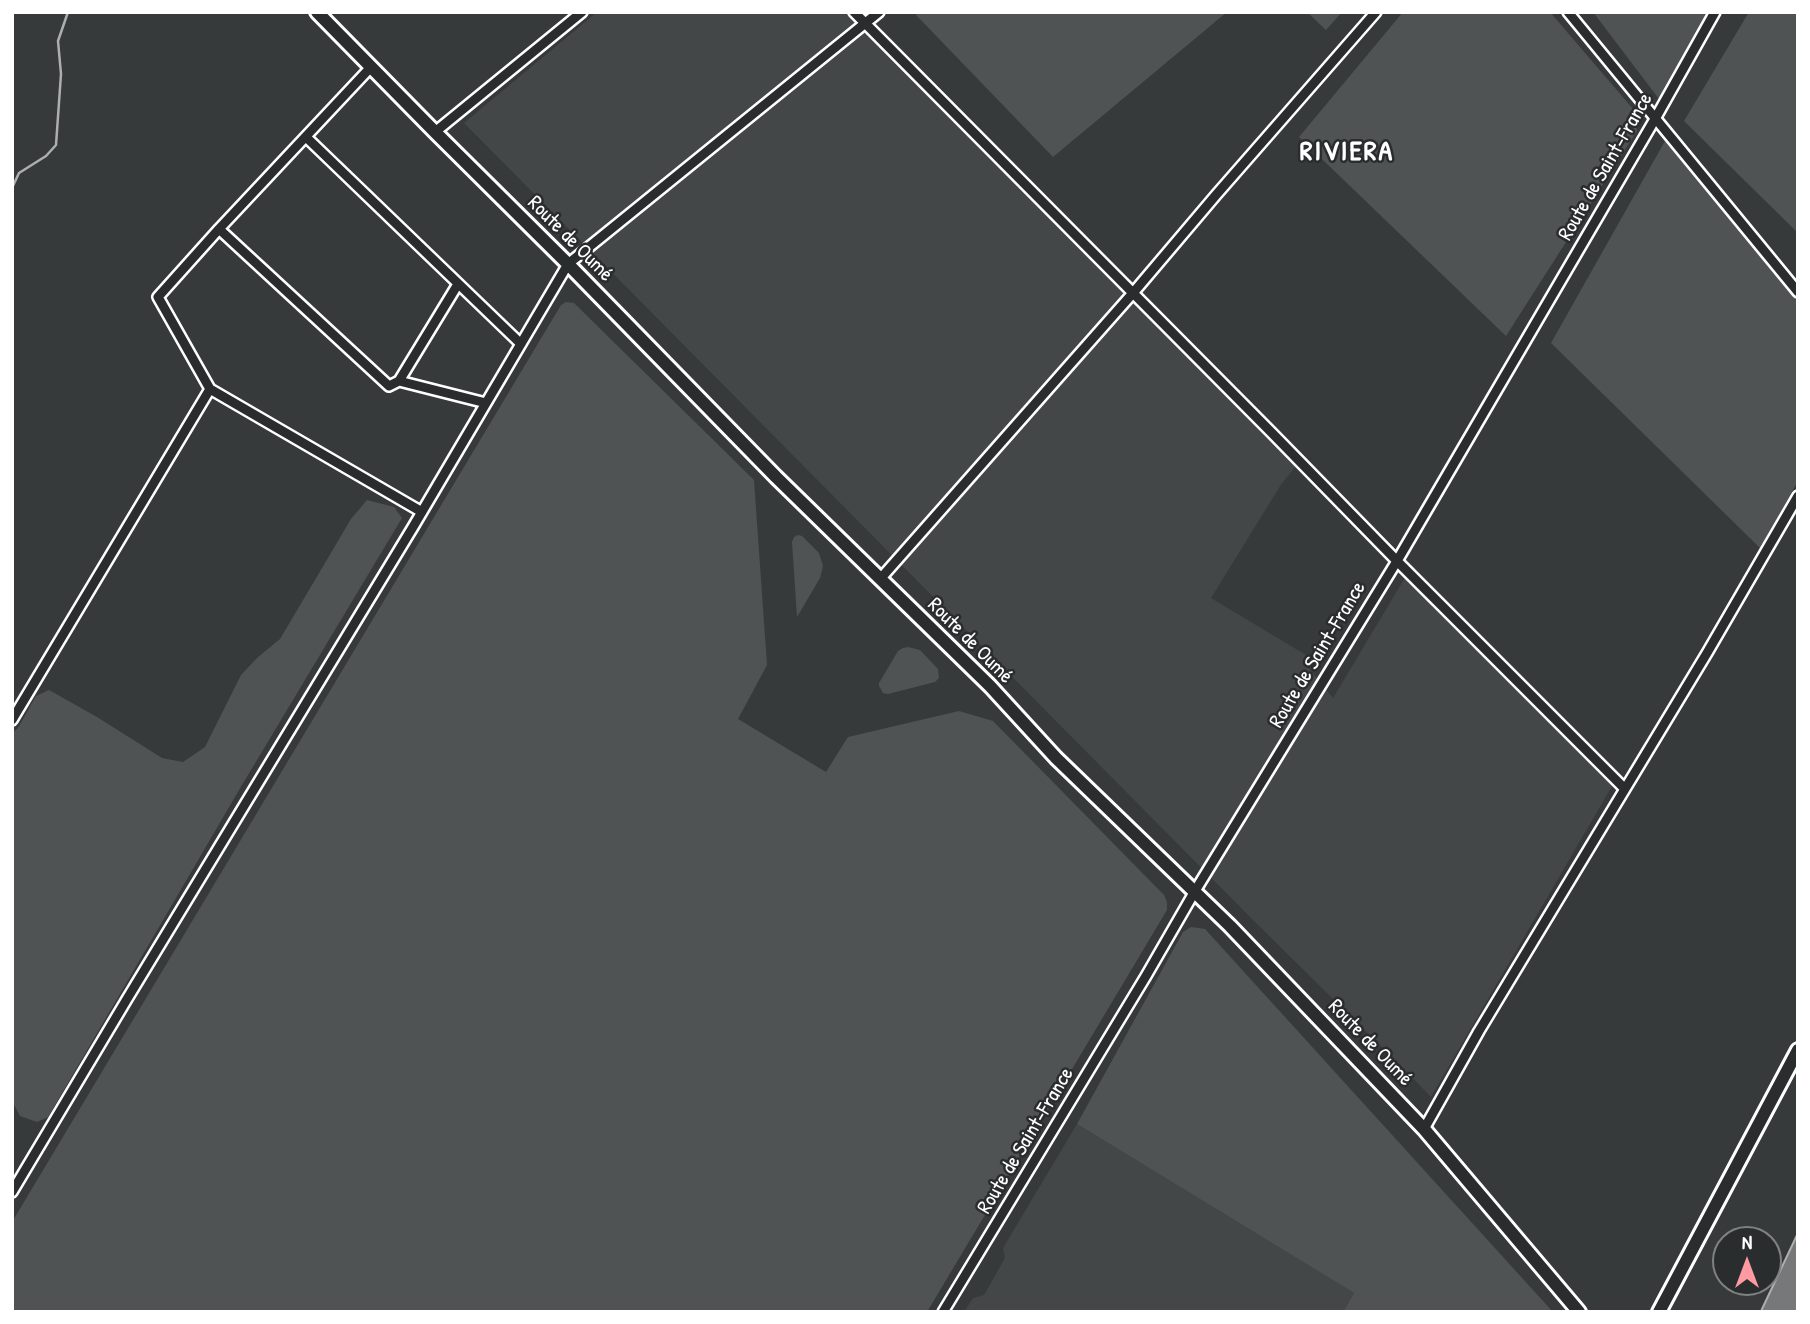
<!DOCTYPE html>
<meta charset="utf-8">
<style>
body{margin:0}
#map{position:relative;width:1810px;height:1324px;overflow:hidden;background:#373a3b;font-family:"Patrick Hand",sans-serif}
canvas{display:block}
.frame{position:absolute;inset:0;border:14px solid #fff;pointer-events:none}
.north{position:absolute;left:1712px;top:1226px;width:70px;height:70px;box-sizing:border-box;background:#2a2d2e;border:2px solid #7f8182;border-radius:50%;rotate:0deg;font-size:19px;font-weight:700;line-height:28px;text-align:center;color:#fff}
.north::after{content:'';display:block;margin:auto;width:24px;height:32px;background:#ff9aa2;clip-path:polygon(50% 0,100% 100%,50% 72%,0 100%)}
</style>
<div id="map">
<canvas width="1810" height="1324"></canvas>
<div class="frame"></div>
<div class="north">N</div>
</div>
<script>
const ctx = document.querySelector('canvas').getContext('2d');
ctx.lineJoin = 'round';
function fill(path, color) { ctx.fillStyle = color; ctx.fill(path, 'evenodd'); }
const poly = rows => new Path2D(rows.map(r => 'M' + r).join(''));
function strokePath(path, color, width, dash) { ctx.strokeStyle = color; ctx.lineWidth = width; ctx.lineCap = dash ? 'butt' : 'round'; ctx.setLineDash(dash || []); ctx.stroke(path); }
function label(font, color, halo, rows, align = 'center') {
  ctx.font = font + ' "Patrick Hand",sans-serif'; ctx.lineWidth = 5; ctx.setLineDash([]); ctx.textBaseline = 'middle'; ctx.strokeStyle = halo; ctx.fillStyle = color; for (const [text, x, y, turn = 0] of rows) {
    ctx.save(); ctx.translate(x, y); ctx.rotate((+turn || 0) * Math.PI / 180); ctx.textAlign = isNaN(turn) ? turn : align; if (halo) ctx.strokeText(text, 0, 0); ctx.fillText(text, 0, 0); ctx.restore();
  }
}
fill(poly([
 [597,12,852,12,1298,464,1282,483,1211,598,1306,655,1306,665,1333,698,1406,576,1615,781,1431,1097,1398,1063,1254,921,464,123],
 [1077,1124,1354,1293,1343,1312,964,1312,973,1298,984,1295,1005,1258,1003,1248]
]), '#444748');
fill(poly([
 [919,12,1227,12,1053,157,916,15],
 [1307,12,1342,12,1326,30],
 [1403,12,1550,12,1633,109,1637,131,1506,336,1299,137],
 [1593,12,1710,12,1659,99],
 [1749,12,1798,12,1798,233,1684,121],
 [1665,141,1798,302,1798,481,1760,548,1551,343],
 [566,302,574,303,754,480,767,665,738,719,826,772,848,737,959,711,993,721,1164,895,1167,902,1167,910,927,1312,12,1312,12,1222,561,305],
 [367,500,394,507,402,518,242,785,48,1117,37,1122,20,1116,12,1101,12,733,18,728,36,696,49,690,97,717,162,758,183,762,205,747,241,675,257,658,280,639,351,519],
 [798,535,802,536,819,553,823,566,820,578,797,617,792,542,794,537],
 [908,647,920,650,938,669,939,678,935,682,888,694,883,693,879,686,879,683,898,651,903,648],
 [1191,927,1205,929,1553,1312,1343,1312,1354,1293,1077,1124,1183,932]
]), '#505354');
const water = poly([
 [1798,1233,1798,1312,1761,1312,1762,1309,1798,1233]
]);
fill(water, '#767879');
strokePath(water, '#adaeaf', 2);
strokePath(poly([
 [12,188,19,173,46,156,56,145,61,74,58,41,68,12]
]), '#adaeaf', 2.5);
const street = poly([
 [854,12,1271,432,1397,561,1624,788],
 [1568,12,1798,292],
 [371,67,219,229,158,297,210,389,422,512],
 [435,132,582,12],
 [306,137,521,344],
 [219,229,389,386,399,381,458,284],
 [399,381,486,403],
 [881,578,1133,293,1216,195,1376,12],
 [12,720,210,389],
 [1424,1129,1479,1031,1707,653,1798,496],
 [12,1192,127,999,413,527,568,264,879,12],
 [943,1312,1146,976,1195,891,1397,561,1655,119,1715,12]
]);
const secondary = poly([
 [317,12,435,132,568,264,776,477,990,686,1056,758,1230,926,1424,1129,1579,1312],
 [1659,1312,1798,1050]
]);
strokePath(street, '#fff', 14);
strokePath(secondary, '#fff', 18);
strokePath(street, '#2a2d2e', 9);
strokePath(secondary, '#2a2d2e', 12);
label('21px', '#fff', '#2a2d2e', [
 ["Route de Saint-France",1606,167,-60],
 ["Route de Oumé",570,239,45],
 ["Route de Oumé",970,641,45],
 ["Route de Saint-France",1318,655,-59],
 ["Route de Oumé",1370,1043,46],
 ["Route de Saint-France",1026,1141,-59]
]);
ctx.letterSpacing = '2px';
label('bold 28px', '#fff', '#2a2d2e', [
 ["RIVIERA",1347,153]
]);
ctx.letterSpacing = '0px';
</script>
